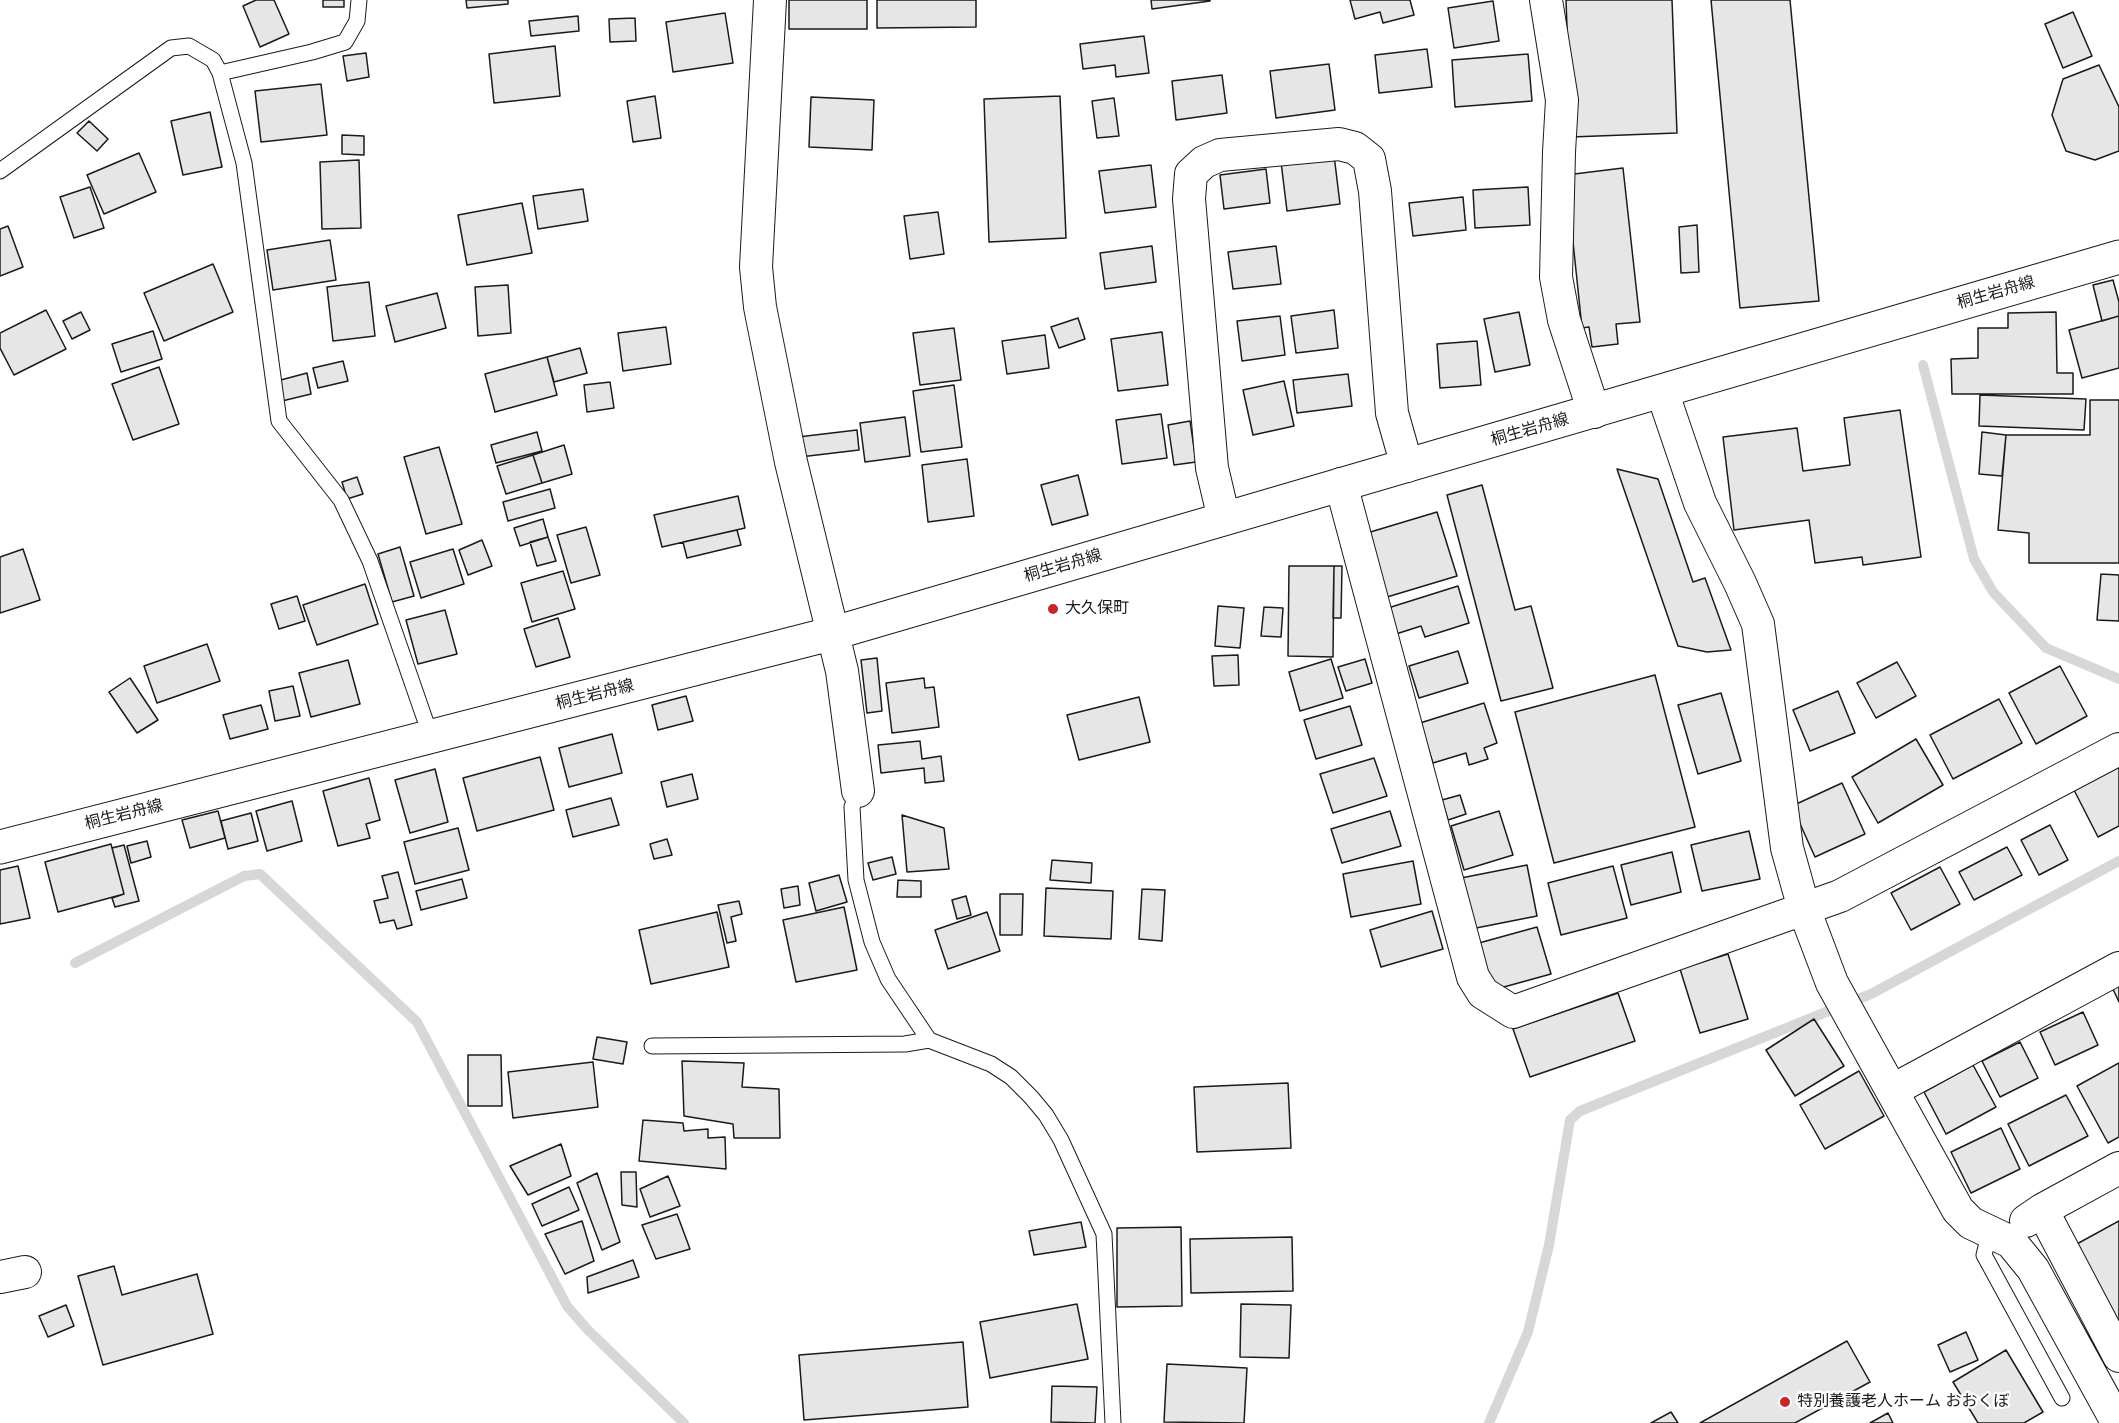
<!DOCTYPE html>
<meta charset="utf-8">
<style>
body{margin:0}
canvas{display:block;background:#fff}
</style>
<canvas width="2119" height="1423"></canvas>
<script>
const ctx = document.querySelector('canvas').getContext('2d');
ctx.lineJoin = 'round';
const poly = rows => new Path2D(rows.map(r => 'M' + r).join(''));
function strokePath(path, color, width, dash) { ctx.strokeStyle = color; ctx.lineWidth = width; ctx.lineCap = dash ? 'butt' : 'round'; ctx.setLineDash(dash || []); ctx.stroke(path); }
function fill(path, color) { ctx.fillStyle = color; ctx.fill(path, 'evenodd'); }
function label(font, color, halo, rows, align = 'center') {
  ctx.font = font + ' Arial,"Noto Sans JP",sans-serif'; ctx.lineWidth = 4.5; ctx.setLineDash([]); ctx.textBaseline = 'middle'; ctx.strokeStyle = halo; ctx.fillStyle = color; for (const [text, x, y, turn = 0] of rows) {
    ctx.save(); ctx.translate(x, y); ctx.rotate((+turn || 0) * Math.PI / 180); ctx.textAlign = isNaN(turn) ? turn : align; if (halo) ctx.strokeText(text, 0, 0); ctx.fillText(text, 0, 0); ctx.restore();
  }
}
strokePath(poly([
 [1923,365,1974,559,1993,592,2046,648,2119,679],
 [75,963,244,876,260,874,417,1022,567,1306,587,1329,684,1423],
 [1489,1423,1528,1332,1549,1245,1570,1120,1580,1111,1871,994,2119,861]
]), '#d7d7d7', 10);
const building = poly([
 [256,0,274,0,289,34,260,47,243,6,256,0],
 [323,0,344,0,344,7,323,7,323,0],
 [466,0,508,0,508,4,467,8,466,0],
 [789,0,867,0,867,29,789,29,789,0],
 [877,0,976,0,976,27,877,28,877,0],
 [1151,0,1210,0,1210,1,1152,9,1151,0],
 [1350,0,1410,0,1414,15,1383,23,1380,12,1355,19,1350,0],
 [1566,0,1672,0,1677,133,1571,137,1566,0],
 [1711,0,1790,0,1819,301,1740,308,1711,0],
 [1493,1,1499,41,1454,48,1448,8,1493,1],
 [2073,12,2092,56,2063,68,2045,24,2073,12],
 [725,13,733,63,673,72,666,22,725,13],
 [578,16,579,31,531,36,529,21,578,16],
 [635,18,636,41,610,42,609,19,635,18],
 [1144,36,1149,73,1116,77,1115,65,1083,69,1080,44,1144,36],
 [555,46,560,96,494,103,489,54,555,46],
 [1427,49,1432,87,1379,93,1375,55,1427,49],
 [366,53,369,77,347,81,343,56,366,53],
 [1528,54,1532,101,1455,107,1452,60,1528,54],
 [1329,64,1335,110,1276,118,1270,71,1329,64],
 [2099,65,2119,107,2119,151,2095,160,2066,151,2052,115,2063,79,2099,65],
 [1222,75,1227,113,1176,120,1172,81,1222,75],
 [321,84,327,135,261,142,255,91,321,84],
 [655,96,661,138,633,142,627,101,655,96],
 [1060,96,1066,238,989,242,984,99,1060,96],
 [811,97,874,100,872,150,809,147,811,97],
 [1114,98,1119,136,1097,138,1092,101,1114,98],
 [210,112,222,167,183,175,171,121,210,112],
 [89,121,108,139,97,151,77,133,89,121],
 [342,135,364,136,364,155,342,154,342,135],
 [139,153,156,192,104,214,87,175,139,153],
 [1334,155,1340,204,1287,211,1281,162,1334,155],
 [359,160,361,228,322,229,320,162,359,160],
 [1151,165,1156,207,1105,213,1099,171,1151,165],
 [1623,168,1640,322,1616,324,1618,344,1592,347,1589,327,1582,328,1566,175,1623,168],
 [1266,169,1270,203,1224,209,1220,175,1266,169],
 [90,187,104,228,74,238,60,197,90,187],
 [1528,187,1530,225,1475,228,1473,190,1528,187],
 [583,189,588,221,538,229,533,196,583,189],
 [1463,197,1466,230,1413,236,1409,203,1463,197],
 [522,203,532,253,467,265,458,215,522,203],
 [938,212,944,254,910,259,904,216,938,212],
 [1697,225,1699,272,1681,273,1679,227,1697,225],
 [8,226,23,267,0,276,0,229,8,226],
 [330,240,336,280,273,290,267,250,330,240],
 [1152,246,1156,282,1105,289,1100,253,1152,246],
 [1276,246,1281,284,1233,289,1228,252,1276,246],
 [213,264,233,312,164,341,144,293,213,264],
 [2113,280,2119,302,2119,316,2102,321,2093,285,2113,280],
 [369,282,375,336,333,341,327,287,369,282],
 [508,285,511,333,478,336,475,287,508,285],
 [437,293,446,328,395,342,386,306,437,293],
 [46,310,66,349,14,375,0,348,0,333,46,310],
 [1334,310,1338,348,1296,353,1291,316,1334,310],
 [81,312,90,330,72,339,63,321,81,312],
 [1519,312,1530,365,1495,372,1484,319,1519,312],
 [2056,312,2057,373,2073,373,2073,394,1952,394,1951,359,1978,358,1978,328,2008,328,2008,313,2056,312],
 [1280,316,1285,355,1242,361,1237,321,1280,316],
 [2119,316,2119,368,2082,378,2069,330,2119,316],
 [1078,318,1085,339,1059,348,1051,327,1078,318],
 [666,327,671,364,623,371,618,333,666,327],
 [954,328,961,380,920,385,913,333,954,328],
 [153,331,162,359,121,372,112,344,153,331],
 [1162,332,1168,385,1118,391,1111,339,1162,332],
 [1045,335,1049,368,1007,374,1002,341,1045,335],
 [1477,341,1481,385,1440,388,1437,344,1477,341],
 [580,348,587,373,554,382,547,357,580,348],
 [547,357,557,395,495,412,485,374,547,357],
 [343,361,348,381,318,388,313,368,343,361],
 [159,367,179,424,133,440,112,384,159,367],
 [307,373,311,394,282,401,277,381,307,373],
 [1348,374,1352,406,1297,413,1293,380,1348,374],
 [1284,381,1294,426,1253,435,1243,390,1284,381],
 [610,382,614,408,587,412,584,385,610,382],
 [954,385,962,447,921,452,913,391,954,385],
 [1980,395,2086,399,2084,430,1979,426,1980,395],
 [2090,400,2119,400,2119,563,2029,563,2029,533,1998,530,2006,435,2090,435,2090,400],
 [1900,410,1921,557,1863,565,1862,557,1815,563,1809,520,1734,530,1723,437,1797,428,1803,471,1850,465,1844,418,1900,410],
 [1161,414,1167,458,1122,464,1116,420,1161,414],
 [905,417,910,456,865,462,860,423,905,417],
 [1190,421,1196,462,1174,465,1168,425,1190,421],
 [857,430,859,450,800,457,798,437,857,430],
 [537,432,542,451,496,463,491,445,537,432],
 [1982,432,2006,435,2002,476,1979,474,1982,432],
 [564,445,572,474,542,483,533,455,564,445],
 [439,447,462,524,426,534,404,457,439,447],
 [533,455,542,483,506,494,497,466,533,455],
 [967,459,974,516,928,522,922,465,967,459],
 [1617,469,1658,479,1693,582,1705,578,1731,650,1707,652,1678,646,1617,469],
 [1078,475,1088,515,1052,525,1041,485,1078,475],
 [357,477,363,494,347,499,342,482,357,477],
 [1482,485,1515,610,1531,606,1553,688,1501,701,1447,495,1482,485],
 [550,489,555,508,508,521,503,502,550,489],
 [738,496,745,528,662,547,654,515,738,496],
 [1437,512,1457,576,1387,597,1367,533,1437,512],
 [543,519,548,537,520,546,514,528,543,519],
 [586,527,600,575,571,583,557,535,586,527],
 [737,530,741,545,687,558,683,542,737,530],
 [548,537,556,561,537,566,530,542,548,537],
 [482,540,492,566,468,575,459,550,482,540],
 [400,547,414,596,392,602,378,554,400,547],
 [23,549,40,600,0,613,0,557,23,549],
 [453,549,464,584,421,598,410,562,453,549],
 [1289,566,1334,566,1333,657,1288,656,1289,566],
 [1334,566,1342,566,1341,618,1333,618,1334,566],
 [563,571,575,609,532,622,521,583,563,571],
 [2101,574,2119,575,2119,621,2097,620,2101,574],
 [365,584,378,624,317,645,303,605,365,584],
 [1458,586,1469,623,1425,637,1421,626,1396,634,1388,608,1458,586],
 [297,596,305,621,279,629,271,604,297,596],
 [1218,606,1244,608,1240,648,1215,646,1218,606],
 [1264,607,1283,608,1281,637,1261,636,1264,607],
 [445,610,457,654,418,664,406,620,445,610],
 [558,618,570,657,536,667,524,629,558,618],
 [207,644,220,681,157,703,144,666,207,644],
 [1458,651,1468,683,1419,698,1409,666,1458,651],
 [1238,655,1239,685,1214,686,1212,656,1238,655],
 [877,658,882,711,867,713,861,660,877,658],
 [1331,659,1343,698,1300,711,1289,672,1331,659],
 [1365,659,1372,683,1346,691,1338,667,1365,659],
 [348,660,360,704,311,717,299,673,348,660],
 [1897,662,1916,696,1876,718,1857,683,1897,662],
 [2060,666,2087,716,2036,744,2009,693,2060,666],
 [1655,675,1695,827,1554,863,1515,712,1655,675],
 [130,678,158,720,137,733,109,692,130,678],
 [924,678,925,688,934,687,939,727,892,733,886,683,924,678],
 [293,686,300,716,275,721,269,691,293,686],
 [1838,691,1855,733,1810,751,1793,710,1838,691],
 [1721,693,1741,761,1698,774,1678,705,1721,693],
 [686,696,693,721,658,730,652,705,686,696],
 [1139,697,1150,742,1079,760,1067,715,1139,697],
 [1999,699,2022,743,1953,779,1930,735,1999,699],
 [1484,703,1497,743,1484,748,1488,759,1469,765,1466,753,1433,763,1420,723,1484,703],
 [261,705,268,729,230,739,223,715,261,705],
 [1350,706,1362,745,1316,759,1304,720,1350,706],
 [612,734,622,773,569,787,559,748,612,734],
 [1916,739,1943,785,1878,823,1852,777,1916,739],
 [920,741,922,759,941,756,944,781,925,783,924,768,881,773,878,745,920,741],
 [540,757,554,810,477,831,463,778,540,757],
 [1374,758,1387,796,1333,813,1320,774,1374,758],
 [2119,767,2119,826,2098,837,2074,790,2119,767],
 [435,769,448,822,410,833,395,780,435,769],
 [692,774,698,799,667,807,661,782,692,774],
 [369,778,380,820,366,824,370,838,338,846,323,791,369,778],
 [1842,783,1865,834,1815,857,1792,806,1842,783],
 [1460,795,1466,814,1448,820,1442,800,1460,795],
 [611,798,619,825,573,837,566,810,611,798],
 [292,801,302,841,267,851,256,811,292,801],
 [218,811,225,838,190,848,182,820,218,811],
 [1390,811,1401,846,1342,863,1331,829,1390,811],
 [1499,811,1513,855,1464,870,1451,826,1499,811],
 [251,813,258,841,228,849,221,821,251,813],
 [902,815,944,828,949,869,907,872,902,815],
 [2050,825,2068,860,2039,875,2021,840,2050,825],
 [458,828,469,870,415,884,404,842,458,828],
 [1749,831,1760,879,1702,891,1691,845,1749,831],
 [667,839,672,855,654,859,650,844,667,839],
 [147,841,151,857,131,863,127,846,147,841],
 [111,844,124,894,58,912,45,862,111,844],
 [124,845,139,901,115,907,112,898,124,894,112,848,124,845],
 [2007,847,2022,875,1974,900,1959,872,2007,847],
 [1672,852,1681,892,1631,905,1621,865,1672,852],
 [892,857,896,874,873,880,868,863,892,857],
 [1052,860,1092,863,1091,883,1050,880,1052,860],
 [1413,861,1421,904,1351,917,1343,874,1413,861],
 [1527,865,1537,916,1471,929,1461,878,1527,865],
 [18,866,30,918,0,924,0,870,18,866],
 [1613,866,1627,918,1561,935,1548,883,1613,866],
 [1940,867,1960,904,1911,930,1891,893,1940,867],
 [398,872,412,925,397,929,394,920,380,923,374,901,388,898,382,876,398,872],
 [839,875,847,902,816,911,809,883,839,875],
 [462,879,467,898,421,910,416,891,462,879],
 [898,880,921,881,921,897,897,897,898,880],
 [798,886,800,905,784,908,781,889,798,886],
 [1046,888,1113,891,1111,939,1044,936,1046,888],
 [1142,889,1165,890,1162,941,1139,939,1142,889],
 [1000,894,1023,894,1022,935,1000,935,1000,894],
 [966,896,971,915,957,919,952,900,966,896],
 [739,901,742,914,731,917,736,941,727,943,718,905,739,901],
 [844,907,857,970,796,982,783,920,844,907],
 [1432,911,1443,949,1381,967,1370,930,1432,911],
 [717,912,729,967,651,984,639,930,717,912],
 [987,912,1000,951,948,969,935,930,987,912],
 [1537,927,1551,974,1493,990,1479,943,1537,927],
 [1728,954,1748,1019,1700,1033,1680,969,1728,954],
 [2119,983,2119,1002,2112,987,2119,983],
 [1618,993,1635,1041,1530,1077,1513,1029,1618,993],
 [2083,1012,2098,1045,2055,1065,2040,1032,2083,1012],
 [1814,1019,1844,1066,1795,1096,1766,1050,1814,1019],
 [597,1037,627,1042,623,1064,593,1059,597,1037],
 [2020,1042,2038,1078,2000,1097,1982,1061,2020,1042],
 [468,1055,501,1055,502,1106,468,1106,468,1055],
 [682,1061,744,1063,742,1087,779,1089,780,1138,734,1138,733,1124,684,1116,682,1061],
 [593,1062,598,1107,513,1118,508,1072,593,1062],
 [2119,1063,2119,1137,2108,1143,2077,1086,2119,1063],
 [1973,1065,1996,1107,1946,1134,1924,1092,1973,1065],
 [1859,1071,1884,1116,1825,1149,1800,1105,1859,1071],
 [1288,1083,1291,1148,1197,1152,1194,1087,1288,1083],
 [2066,1095,2088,1136,2029,1166,2008,1124,2066,1095],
 [643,1120,683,1123,684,1131,708,1129,708,1138,725,1137,726,1169,639,1161,643,1120],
 [2001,1128,2020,1169,1971,1193,1951,1152,2001,1128],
 [561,1144,571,1176,528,1195,510,1166,561,1144],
 [621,1172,636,1172,637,1207,622,1205,621,1172],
 [597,1173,620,1242,602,1250,577,1183,597,1173],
 [668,1176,680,1206,650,1217,640,1189,668,1176],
 [569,1187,579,1210,542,1226,532,1204,569,1187],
 [677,1214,690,1249,656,1259,642,1225,677,1214],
 [582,1221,594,1261,565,1274,545,1234,582,1221],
 [2119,1221,2119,1324,2075,1245,2119,1221],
 [1081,1222,1086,1247,1034,1255,1029,1231,1081,1222],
 [1181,1227,1182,1306,1117,1307,1117,1228,1181,1227],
 [1292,1237,1293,1291,1191,1293,1190,1239,1292,1237],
 [633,1260,639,1277,588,1293,587,1277,633,1260],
 [114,1266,122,1295,197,1274,213,1334,103,1365,78,1276,114,1266],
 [1077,1304,1088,1359,990,1378,980,1322,1077,1304],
 [1241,1304,1291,1305,1289,1358,1240,1357,1241,1304],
 [66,1305,74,1326,48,1337,39,1316,66,1305],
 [1966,1332,1978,1360,1950,1372,1938,1345,1966,1332],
 [1847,1341,1870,1382,1795,1423,1700,1423,1847,1341],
 [963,1342,968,1407,804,1420,799,1355,963,1342],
 [2006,1350,2043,1412,2024,1423,1978,1423,1953,1382,2006,1350],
 [1167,1364,1247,1368,1244,1423,1164,1422,1167,1364],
 [1052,1386,1097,1387,1095,1423,1051,1422,1052,1386],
 [1671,1412,1678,1423,1651,1423,1671,1412],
 [1888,1413,1893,1423,1870,1423,1888,1413]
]);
fill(building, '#e6e6e6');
strokePath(building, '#1a1a1a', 1.5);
const service = poly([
 [220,73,312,52,345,42,357,21,359,0],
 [0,171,171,48,189,46,213,60,220,73,244,163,279,421,341,500,370,561,431,737],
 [858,791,852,807,856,880,872,942,888,979,929,1040],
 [652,1046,905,1044,929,1040,991,1064,1011,1077,1031,1097,1046,1115,1061,1140,1104,1234,1113,1423],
 [1990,1231,1984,1255,2062,1398]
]);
const minor = poly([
 [770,0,756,267,760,307,791,462,842,671,858,791],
 [1546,0,1562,100,1559,152,1556,277,1564,320,1594,412],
 [1662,391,1700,503,1740,583,1758,624,1787,848,1804,909,1832,983,1958,1210,1971,1223,2011,1242,2033,1269,2117,1422],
 [1341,484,1473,977,1483,993,1513,1012,1840,896,2119,749],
 [1224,519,1212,468,1189,199,1191,174,1204,162,1220,155,1339,144,1355,148,1369,159,1375,191,1392,413,1407,466],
 [1893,1090,2119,968],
 [2042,1210,2119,1356],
 [2026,1221,2042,1210,2119,1168],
 [0,1277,25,1272]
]);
const primary = poly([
 [0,847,834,633,2119,257]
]);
strokePath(service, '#1a1a1a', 17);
strokePath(minor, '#1a1a1a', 34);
strokePath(primary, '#1a1a1a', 35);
strokePath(service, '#fff', 15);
strokePath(minor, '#fff', 32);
strokePath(primary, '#fff', 33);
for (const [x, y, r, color] of [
 [1053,609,6,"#c62828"],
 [1785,1402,6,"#c62828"]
]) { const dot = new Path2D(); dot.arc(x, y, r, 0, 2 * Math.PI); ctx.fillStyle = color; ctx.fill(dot); strokePath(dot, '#fff', 2); }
label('16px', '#1a1a1a', '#fff', [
 ["桐生岩舟線",1996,293,-16],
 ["桐生岩舟線",1530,430,-16],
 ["桐生岩舟線",1063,566,-16],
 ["桐生岩舟線",595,695,-14],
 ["桐生岩舟線",124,815,-14]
]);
label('16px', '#1a1a1a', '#fff', [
 ["大久保町",1065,609],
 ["特別養護老人ホーム おおくぼ",1797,1402]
], 'left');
</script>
